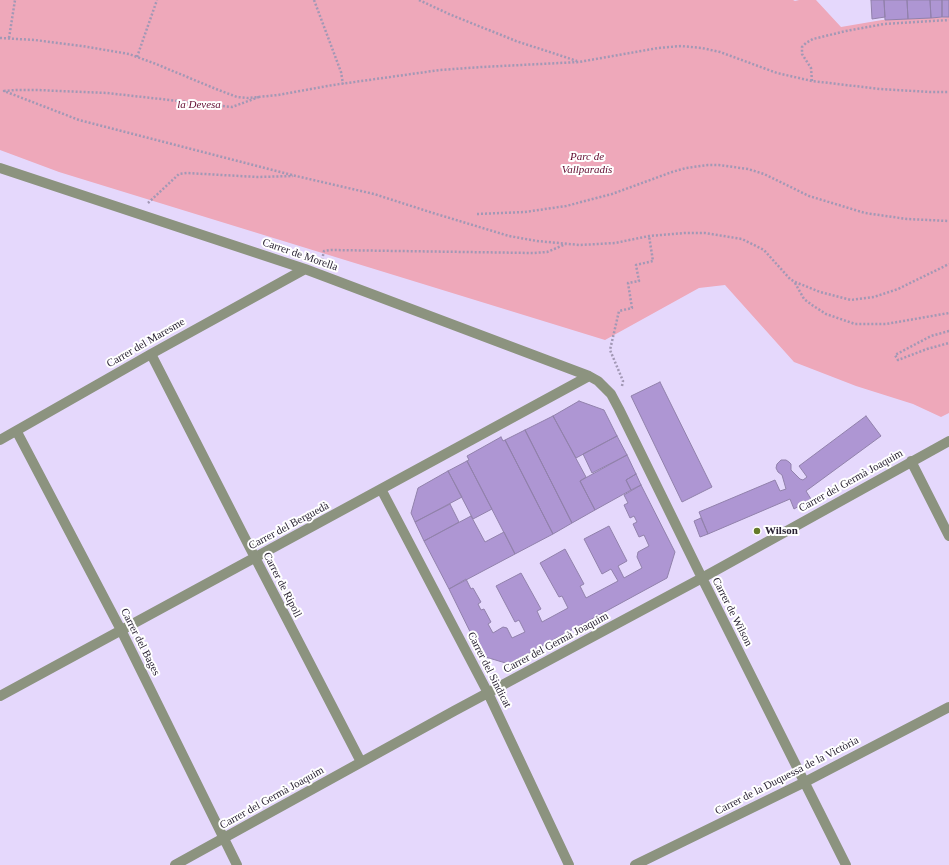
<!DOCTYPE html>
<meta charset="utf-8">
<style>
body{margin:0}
canvas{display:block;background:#e5d8fc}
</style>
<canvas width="949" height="865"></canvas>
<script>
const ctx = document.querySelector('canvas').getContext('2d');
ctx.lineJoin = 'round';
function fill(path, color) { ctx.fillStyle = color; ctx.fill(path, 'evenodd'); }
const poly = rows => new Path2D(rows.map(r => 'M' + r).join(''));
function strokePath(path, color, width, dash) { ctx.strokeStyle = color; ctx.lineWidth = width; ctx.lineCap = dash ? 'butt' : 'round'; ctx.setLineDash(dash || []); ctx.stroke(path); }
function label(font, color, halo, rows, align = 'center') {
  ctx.font = font + ' "Times New Roman",serif'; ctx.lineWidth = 4; ctx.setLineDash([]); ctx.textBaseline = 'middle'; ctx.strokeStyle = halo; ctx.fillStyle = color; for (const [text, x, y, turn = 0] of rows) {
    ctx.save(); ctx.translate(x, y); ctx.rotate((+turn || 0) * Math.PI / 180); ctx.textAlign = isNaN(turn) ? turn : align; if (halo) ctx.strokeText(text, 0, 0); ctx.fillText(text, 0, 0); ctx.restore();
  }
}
fill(poly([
 [0,0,793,0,795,1,799,0,816,0,841,27,882,20,949,17,949,413,941,417,913,404,856,386,794,362,725,285,699,288,605,340,59,172,0,150]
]), '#eea8ba');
const building = poly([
 [871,0,884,0,885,17,872,19,871,0],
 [884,0,907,0,908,19,885,20,884,0],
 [907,0,930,0,931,18,908,19,907,0],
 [930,0,942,0,942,17,931,18,930,0],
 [942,0,949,0,949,17,942,17,942,0],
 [660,382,712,487,682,502,631,396,660,382],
 [579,401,604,410,617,436,576,458,553,416,579,401],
 [553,416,586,477,580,481,595,510,572,523,525,430,553,416],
 [866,416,881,436,806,491,811,499,794,509,790,499,708,534,699,512,775,480,780,491,786,489,782,475,778,472,776,468,777,464,781,460,786,460,789,462,791,464,791,470,800,479,803,480,807,477,799,466,866,416],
 [525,430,572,523,553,534,505,440,525,430],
 [617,436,627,455,592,473,583,454,617,436],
 [501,437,503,441,505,440,553,534,515,554,467,461,469,460,467,456,501,437],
 [627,455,636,474,626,480,631,490,595,510,580,481,627,455],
 [467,461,492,509,473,519,448,471,467,461],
 [448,471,462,497,415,522,411,513,418,488,448,471],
 [636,474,641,485,631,490,626,480,636,474],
 [641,485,675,552,667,578,509,664,482,656,449,589,466,579,471,589,473,588,481,602,478,604,481,610,484,609,491,622,488,624,493,633,503,627,507,628,512,638,525,632,519,620,515,622,496,586,521,573,541,609,537,611,542,622,568,608,562,596,559,597,540,563,565,549,584,584,580,586,586,598,618,581,611,569,602,574,584,539,609,526,627,561,618,566,624,578,642,568,637,557,638,552,649,546,644,535,639,537,633,524,637,522,634,516,630,518,624,505,628,503,624,495,641,485],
 [450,504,459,522,424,541,415,522,450,504],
 [471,516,485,542,504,532,515,554,449,589,424,541,471,516],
 [701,518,708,534,700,537,694,521,701,518]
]);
fill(building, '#ae96d3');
strokePath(building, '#9181ab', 1);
strokePath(poly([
 [314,0,341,72,343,84],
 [419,0,449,14,516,41,577,61],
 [0,38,35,40,82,46,129,54,156,64,216,89,237,97,248,98,278,95,333,85,440,70,482,67,579,62,658,48,681,46,702,48,720,52,777,73,812,81,880,89,930,92,949,92],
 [9,38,15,0],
 [137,57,157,0],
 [812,81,811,68,802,54,802,47,806,43,813,39,846,31,884,24,949,20],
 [259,97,232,107,107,93,37,90,16,90,4,91,79,120,296,176,374,194,433,213,509,236,537,241,580,245,615,243,649,236,685,233,705,233,742,239,764,250,790,279,795,282,820,292,851,300,874,297,898,289,949,264],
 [148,203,179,174,187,173,257,177,293,176],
 [477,214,525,212,566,206,612,194,672,172,686,168,708,165,719,165,748,169,764,174,809,196,865,213,907,219,949,221],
 [322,260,324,251,331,250,533,253,547,252,566,244],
 [795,283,804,299,812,305,826,314,855,324,886,324,949,313],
 [949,331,931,336,895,355,898,360,927,349,949,343],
 [622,386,623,381,610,350,619,311,632,308,628,283,639,281,636,265,653,261,649,236]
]), '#a298b5', 2.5, [2, 2]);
strokePath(poly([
 [0,168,305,269,589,376,598,381,611,394,619,409,702,578,846,865],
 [151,354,248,544,361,762],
 [17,432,121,630,237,865],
 [0,440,151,354,305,269],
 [911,461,949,536],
 [381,489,488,693,569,865],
 [0,696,589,376],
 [175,865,454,711,702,578,949,441],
 [635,865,805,782,949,707]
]), '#8c937f', 10);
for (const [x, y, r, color] of [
 [757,531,4,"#657a2a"]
]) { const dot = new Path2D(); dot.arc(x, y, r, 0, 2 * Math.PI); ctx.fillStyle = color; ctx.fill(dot); strokePath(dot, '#fff', 1.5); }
label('italic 11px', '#620c30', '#fff', [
 ["la Devesa",199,105],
 ["Parc de",587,157],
 ["Vallparadís",587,170]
]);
label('11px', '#292233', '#fff', [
 ["Carrer de Morella",300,255,19],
 ["Carrer del Maresme",146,343,-30],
 ["Carrer del Germà Joaquim",851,481,-29],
 ["Carrer del Berguedà",289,526,-28],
 ["Carrer de Ripoll",282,585,63],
 ["Carrer de Wilson",732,612,63],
 ["Carrer del Bages",140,642,63],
 ["Carrer del Germà Joaquim",556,643,-28],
 ["Carrer del Sindicat",489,670,63],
 ["Carrer de la Duquessa de la Victòria",787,776,-27],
 ["Carrer del Germà Joaquim",272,798,-29]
]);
label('bold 11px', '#292233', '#fff', [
 ["Wilson",765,531]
], 'left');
</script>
